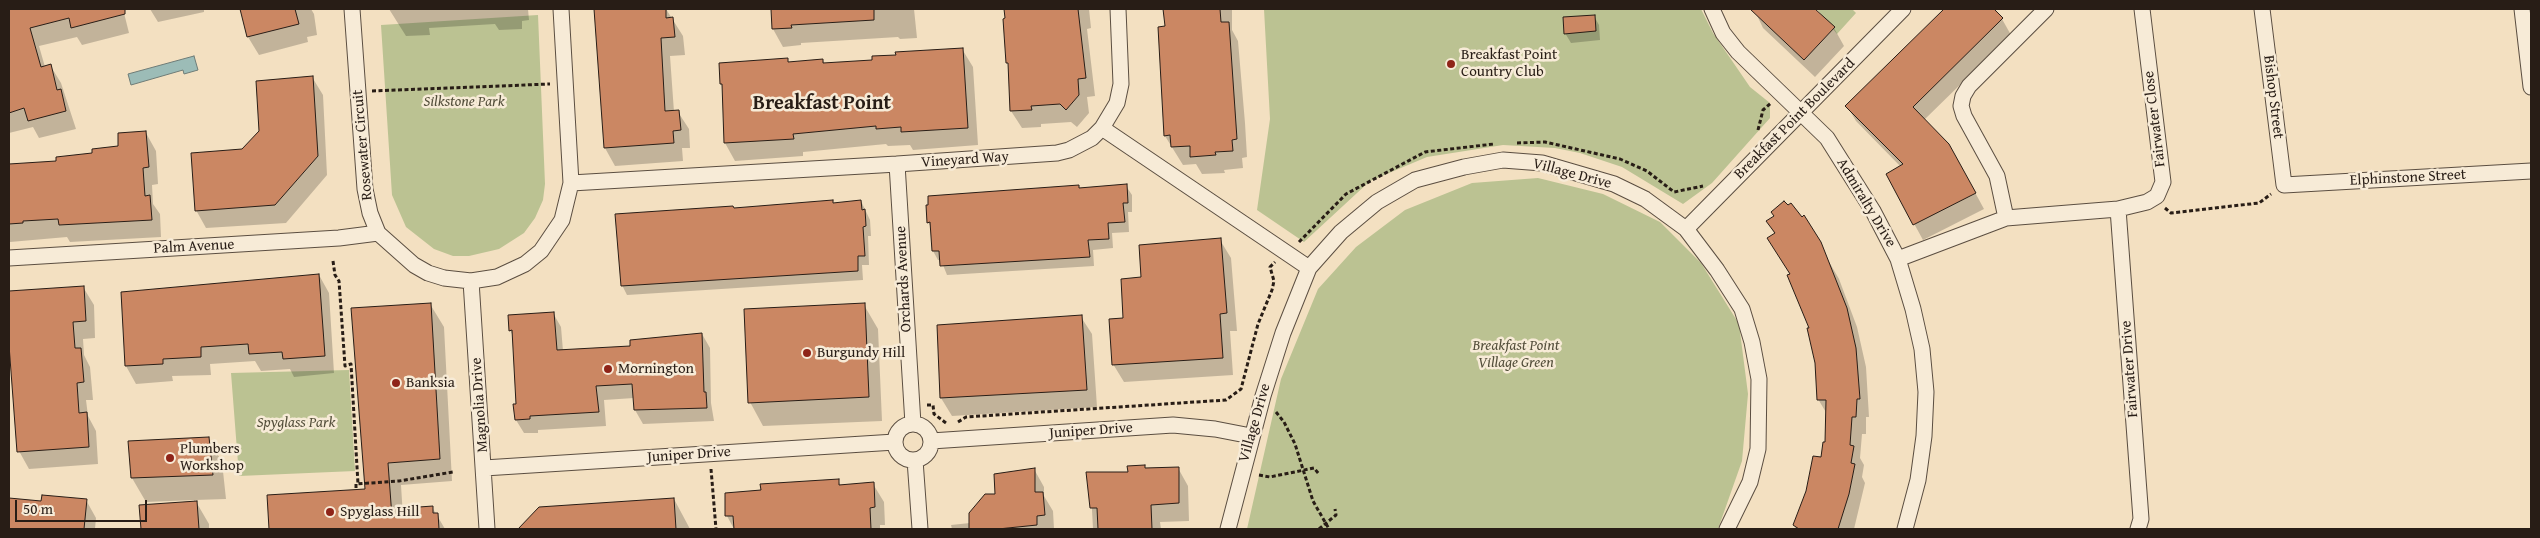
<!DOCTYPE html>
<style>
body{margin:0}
#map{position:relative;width:2540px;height:538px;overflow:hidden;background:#f3e0c1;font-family:"Gentium Book Plus",serif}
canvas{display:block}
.frame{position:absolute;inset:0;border:10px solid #281d16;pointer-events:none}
.scale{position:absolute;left:15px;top:500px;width:132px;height:22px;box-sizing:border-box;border:2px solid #281d16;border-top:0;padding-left:6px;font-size:15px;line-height:18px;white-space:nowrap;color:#281d16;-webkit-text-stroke:4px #f7ebd7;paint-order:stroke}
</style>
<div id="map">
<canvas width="2540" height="538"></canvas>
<div class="frame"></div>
<div class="scale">50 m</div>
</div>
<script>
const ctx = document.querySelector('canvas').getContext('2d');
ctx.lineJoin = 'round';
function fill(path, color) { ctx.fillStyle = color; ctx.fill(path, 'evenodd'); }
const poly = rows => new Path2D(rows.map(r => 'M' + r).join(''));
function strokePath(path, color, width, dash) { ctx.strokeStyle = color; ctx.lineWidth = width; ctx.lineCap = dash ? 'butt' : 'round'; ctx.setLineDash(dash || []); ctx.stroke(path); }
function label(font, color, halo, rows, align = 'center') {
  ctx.font = font + ' "Gentium Book Plus",serif'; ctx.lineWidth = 5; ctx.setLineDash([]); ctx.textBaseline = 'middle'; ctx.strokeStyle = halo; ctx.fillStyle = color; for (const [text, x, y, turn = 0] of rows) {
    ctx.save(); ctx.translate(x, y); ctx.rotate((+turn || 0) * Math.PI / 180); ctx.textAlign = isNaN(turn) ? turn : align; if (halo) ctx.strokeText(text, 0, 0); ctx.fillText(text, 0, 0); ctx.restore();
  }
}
fill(poly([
 [1264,9,1701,9,1713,33,1750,87,1770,103,1770,118,1712,183,1683,204,1622,167,1580,153,1555,148,1503,145,1427,157,1370,181,1304,242,1257,210,1270,119],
 [1817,9,1852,9,1856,13,1837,34],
 [538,15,545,184,543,200,535,218,524,233,499,249,469,256,453,256,434,249,406,227,392,195,381,25],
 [1538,178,1603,194,1660,222,1701,263,1739,324,1748,394,1742,461,1718,529,1247,529,1281,379,1318,289,1356,247,1405,210,1472,183],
 [349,370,355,471,239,476,231,373]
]), '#bbc292');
const water = poly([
 [194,56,198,70,184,74,183,70,131,85,128,74,194,56]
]);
fill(water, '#9cbcb7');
strokePath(water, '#6e7c77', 1);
fill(poly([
 [9,9,123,9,129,33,82,45,77,37,39,46,45,67,50,65,61,83,76,129,39,138,33,127,9,133],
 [150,9,204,9,204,12,158,22],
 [242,9,311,9,314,14,317,35,307,37,308,42,259,55,248,37],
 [389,9,528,9,529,20,522,21,522,29,499,30,495,24,429,28,430,35,406,36],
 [666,9,683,36,685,55,670,56,674,112,678,112,689,129,690,148,682,148,683,161,615,166,605,148,596,10],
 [772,9,914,9,917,38,900,39,898,37,801,43,801,45,783,47,773,29],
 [1005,9,1089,9,1091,28,1087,29,1095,96,1087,97,1089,113,1077,127,1071,122,1041,124,1041,127,1022,128,1011,111],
 [1163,9,1232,9,1232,30,1238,41,1245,123,1247,157,1242,158,1243,168,1224,170,1225,173,1202,174,1196,164,1183,165,1165,136,1166,27],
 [1754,9,1814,9,1834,28,1844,46,1815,77,1763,28],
 [1946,9,1992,9,2002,19,2011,35,1924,120,1958,161,1984,209,1923,240,1887,174,1901,167,1856,121,1847,106],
 [1594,16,1599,25,1600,40,1571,43,1565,33],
 [962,49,973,67,978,145,913,150,910,145,888,146,886,144,803,152,803,156,735,161,725,143,723,88,721,84,787,59,789,63,823,60,825,64,873,61],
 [312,77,323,95,327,175,286,223,206,228,196,210,243,151],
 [146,133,156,151,158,184,152,185,153,204,160,214,161,237,70,242,67,237,10,242,9,165,57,162,93,154,119,147],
 [1078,186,1080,189,1126,186,1132,195,1132,212,1128,212,1129,232,1112,233,1113,248,1093,250,1094,266,947,275,941,260,938,260,933,251,932,229,928,222],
 [861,201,870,220,871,236,868,236,869,265,862,265,863,280,627,295,622,285],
 [1803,217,1839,279,1857,327,1866,367,1869,417,1866,417,1866,434,1862,434,1860,458,1864,465,1862,477,1865,483,1854,529,1796,529,1794,525,1826,444,1827,414,1818,399,1817,363,1811,328,1791,275,1768,238,1775,235,1768,222],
 [1220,240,1231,258,1237,331,1230,331,1233,375,1124,382,1113,364,1125,320,1142,278],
 [319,275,329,293,334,373,294,377,290,369,261,371,255,361,210,364,211,375,172,376,173,381,136,384,126,366,122,293],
 [83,287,94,305,95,338,83,339,84,355,90,367,93,400,86,400,88,416,96,431,98,464,29,469,19,451,9,329,9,292],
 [430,304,444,327,452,481,401,485,403,517,421,515,432,507,445,529,270,529,268,496,367,490],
 [864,305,878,329,882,421,763,426,750,402],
 [553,313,561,327,563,351,631,347,702,334,710,348,711,403,714,421,643,424,635,410,634,398,604,400,606,426,538,430,538,433,524,433,516,420,517,405,513,336,510,330],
 [1081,317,1092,334,1097,407,952,416,941,398,938,326],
 [208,438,222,462,226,499,195,500,209,524,209,529,142,529,140,506,195,502,194,500,146,502,132,478],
 [1144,466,1146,469,1178,468,1188,486,1189,521,1160,522,1161,529,1093,529,1091,491],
 [1034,469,1044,487,1044,496,1053,511,1054,529,952,529,951,525,970,523,996,495],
 [838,480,841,486,873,484,884,502,885,525,880,525,880,529,734,529,727,516,726,494],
 [674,499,690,529,527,529,527,522],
 [11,500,42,502,86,500,96,518,95,529,9,529]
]), '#0003');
const building = poly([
 [9,9,125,9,125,14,71,28,69,18,30,28,41,67,51,64,57,90,61,89,66,111,28,121,24,108,9,113,9,9],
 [240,9,295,9,299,24,247,37,240,9],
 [594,9,666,9,666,18,673,17,675,37,661,38,665,111,679,110,681,130,673,131,674,143,604,148,594,9],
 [771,9,874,9,874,20,791,25,792,28,772,29,771,9],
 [1004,9,1078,9,1086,78,1078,79,1079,95,1066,110,1060,104,1031,106,1032,110,1010,111,1008,63,1006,63,1003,19,1005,18,1004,9],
 [1163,9,1220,9,1221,22,1229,22,1237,139,1232,140,1233,151,1215,152,1216,155,1190,157,1190,146,1171,147,1170,135,1164,136,1158,27,1165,26,1163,9],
 [1750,9,1815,9,1835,27,1804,60,1750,9],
 [1944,9,1994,9,2003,18,1913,107,1949,144,1976,193,1913,225,1886,174,1903,164,1845,106,1944,9],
 [1595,15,1596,31,1564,34,1563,17,1595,15],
 [963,48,968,128,901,132,901,127,876,129,876,126,793,134,794,139,724,143,722,84,720,84,719,63,788,58,788,62,823,59,823,63,872,60,872,56,896,55,895,52,963,48],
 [313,76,318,156,275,205,195,211,191,153,242,149,259,131,256,81,313,76],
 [146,131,149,167,143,168,145,196,150,195,152,220,59,225,58,219,23,221,23,223,9,224,9,164,56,161,56,157,92,153,92,149,118,146,118,133,146,131],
 [1127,184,1128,203,1123,203,1125,222,1108,223,1109,239,1088,240,1090,257,940,266,939,251,932,251,930,222,927,223,926,205,928,205,928,196,1079,185,1079,188,1127,184],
 [833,200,833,203,861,200,862,210,865,209,866,226,863,227,865,256,858,256,858,271,621,286,615,214,733,206,734,208,833,200],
 [1784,201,1788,205,1791,203,1802,217,1804,215,1821,242,1847,308,1856,348,1860,399,1857,399,1856,417,1852,417,1850,445,1854,446,1851,463,1855,464,1849,494,1838,529,1799,529,1793,525,1806,491,1813,456,1821,457,1823,442,1825,442,1826,400,1817,400,1815,363,1807,328,1809,328,1787,275,1790,274,1767,238,1775,233,1766,221,1774,216,1771,212,1784,201],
 [1221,238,1227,313,1220,314,1223,358,1112,365,1109,319,1123,318,1121,279,1141,277,1139,245,1221,238],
 [319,274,325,356,283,359,282,352,249,354,248,344,201,347,201,357,163,359,163,364,125,366,121,292,319,274],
 [84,286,86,321,73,322,75,348,81,348,84,382,77,383,79,413,87,412,89,447,17,452,9,345,9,291,84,286],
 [431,303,440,459,388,463,392,517,419,514,419,507,433,506,433,513,438,513,439,529,269,529,267,495,365,489,351,308,431,303],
 [865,303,869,397,748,403,744,309,865,303],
 [554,312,557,350,630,346,630,340,702,333,704,392,706,392,707,408,634,410,632,384,596,386,599,412,530,416,530,419,515,420,513,404,516,404,512,330,509,331,508,315,554,312],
 [1082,315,1087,390,940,398,937,325,1082,315],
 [209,437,213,475,131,478,128,441,209,437],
 [1145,465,1145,468,1179,467,1179,503,1151,505,1152,529,1098,529,1097,508,1090,508,1086,472,1128,472,1127,466,1145,465],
 [1035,468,1035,492,1043,492,1045,515,1037,516,1037,525,998,529,969,529,969,513,985,494,995,494,994,474,1035,468],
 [839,479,839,485,874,482,875,507,870,508,871,529,734,529,733,516,725,516,725,493,761,490,760,484,839,479],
 [42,495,87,499,84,529,9,529,9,498,41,501,42,495],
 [674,498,676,529,518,529,539,507,674,498],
 [197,501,199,529,141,529,139,505,197,501]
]);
fill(building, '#cb8763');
strokePath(building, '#281d16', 1);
const minor = poly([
 [352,9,365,189,370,213,378,233,414,265,428,273,444,278,471,281,497,277,525,264,541,251,562,220,571,183,561,9],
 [1712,9,1723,33,1738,52,1827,138,1873,211,1898,259,1913,309,1922,349,1926,392,1924,436,1918,480,1905,529],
 [2262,9,2284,185,2531,171],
 [2522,9,2531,87],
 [1102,128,1309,268],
 [897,164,913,424],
 [571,183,897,164,1057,153,1069,150,1092,138,1102,128,1117,103,1121,84,1118,9],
 [2118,209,2141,519,2138,529],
 [2006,218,1997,176,1964,116,1961,106,1963,96,1969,86,2046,9],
 [1686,229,1903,9],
 [9,258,339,238,378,233],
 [1898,259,2006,218,2118,209,2147,202,2157,196,2163,182,2142,9],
 [471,281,487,529],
 '895 442a18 18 0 1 1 36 0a18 18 0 1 1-36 0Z',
 [931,441,1173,425,1215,429,1251,436],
 [915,460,920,529],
 [484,468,895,442],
 [1228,529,1263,396,1283,333,1309,268,1341,232,1377,202,1415,180,1464,167,1503,160,1542,163,1614,184,1645,199,1686,229,1717,270,1742,309,1752,342,1759,379,1758,449,1750,482,1727,529]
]);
strokePath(minor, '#5b4e41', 17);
strokePath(poly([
 [372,91,550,84],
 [1758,130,1763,110,1771,103],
 [1517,143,1545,142,1620,159,1647,171,1674,192,1703,186],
 [2165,208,2171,213,2259,203,2271,194],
 [1299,242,1346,194,1425,152,1494,144],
 [333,261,335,275,339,281,345,366,351,364,358,484],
 [927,405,933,405,934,414,946,423],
 [1276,412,1284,422,1295,444,1313,501,1329,529],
 [958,422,966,417,1226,400,1241,389,1258,324,1272,290,1274,281,1270,267,1275,262],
 [711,469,716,529],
 [1259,475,1270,477,1314,468,1319,474],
 [356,488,356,484,399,481,453,472],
 [1319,529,1336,515,1335,509]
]), '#281d16', 3, [4, 2.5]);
strokePath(minor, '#f7ebd7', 15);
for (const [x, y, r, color] of [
 [1451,64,5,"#8f2418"],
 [807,353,5,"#8f2418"],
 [608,369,5,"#8f2418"],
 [396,383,5,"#8f2418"],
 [170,458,5,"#8f2418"],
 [330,512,5,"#8f2418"]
]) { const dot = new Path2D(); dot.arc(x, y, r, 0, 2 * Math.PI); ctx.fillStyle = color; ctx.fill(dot); strokePath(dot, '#f7ebd7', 2); }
label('15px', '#281d16', '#f7ebd7', [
 ["Breakfast Point",1461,55],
 ["Country Club",1461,72],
 ["Burgundy Hill",817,353],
 ["Mornington",618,369],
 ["Banksia",406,383],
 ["Plumbers",180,449],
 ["Workshop",180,466],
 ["Spyglass Hill",340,512]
], 'left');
label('15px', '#281d16', '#f7ebd7', [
 ["Bishop Street",2273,97,83],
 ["Breakfast Point Boulevard",1795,119,-45],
 ["Fairwater Close",2155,119,-97],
 ["Rosewater Circuit",363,145,-95],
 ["Vineyard Way",965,160,-4],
 ["Village Drive",1572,174,15],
 ["Elphinstone Street",2408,178,-3],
 ["Admiralty Drive",1866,203,59],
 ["Palm Avenue",194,247,-3],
 ["Orchards Avenue",904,279,-93],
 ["Fairwater Drive",2130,369,-94],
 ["Magnolia Drive",480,405,-94],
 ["Village Drive",1255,423,-74],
 ["Juniper Drive",1091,431,-4],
 ["Juniper Drive",689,455,-4]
]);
label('italic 15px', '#544f3b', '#f7ebd7', [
 ["Silkstone Park",464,102],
 ["Breakfast Point",1516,346],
 ["Village Green",1516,363],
 ["Spyglass Park",296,423]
]);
label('bold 20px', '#281d16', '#f7ebd7', [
 ["Breakfast Point",822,104]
]);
</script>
